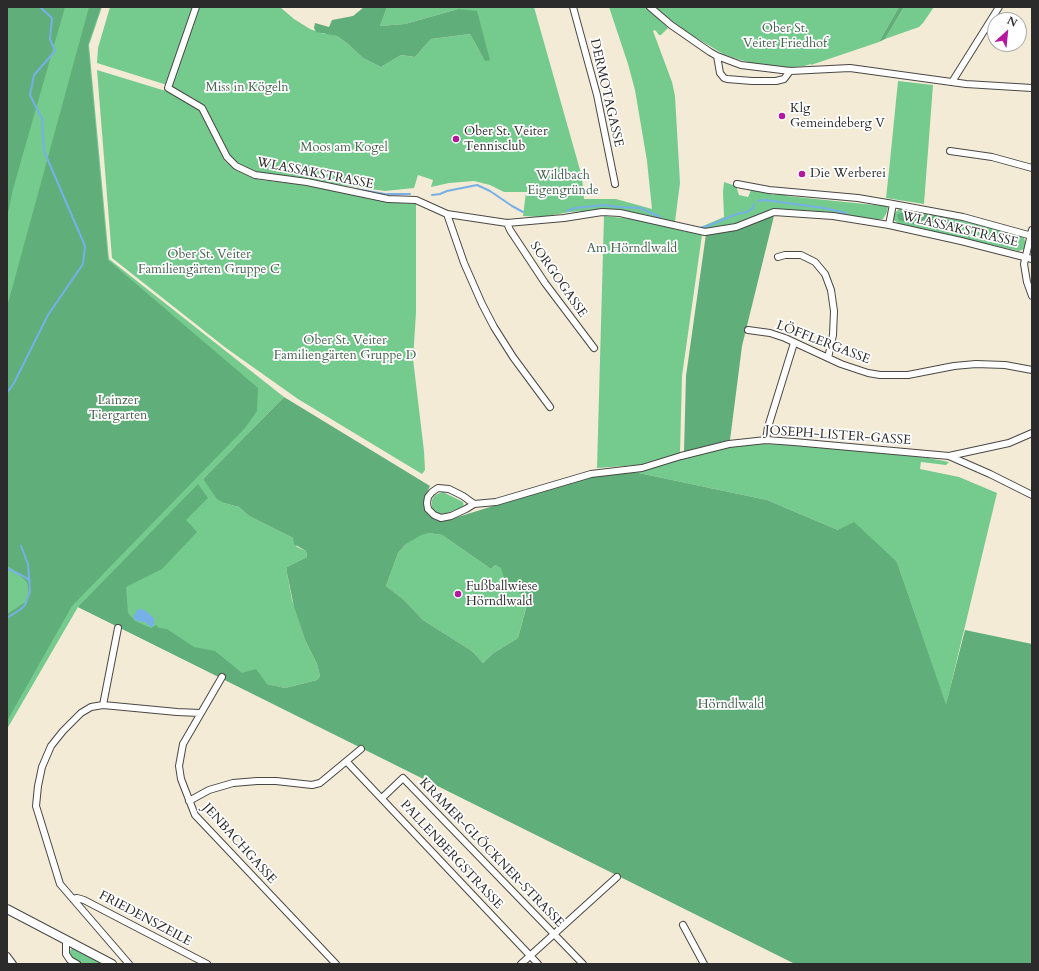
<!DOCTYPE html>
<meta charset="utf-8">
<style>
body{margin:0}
#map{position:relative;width:1039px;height:971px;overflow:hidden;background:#f4ebd7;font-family:Cardo,serif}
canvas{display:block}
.frame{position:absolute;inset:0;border:8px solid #2b2b2b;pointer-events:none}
.north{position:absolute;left:987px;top:12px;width:40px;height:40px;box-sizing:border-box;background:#fff;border:1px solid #aaa;border-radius:50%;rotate:27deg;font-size:11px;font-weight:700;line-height:16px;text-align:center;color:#2b2b2b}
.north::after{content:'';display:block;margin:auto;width:14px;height:18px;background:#b5179e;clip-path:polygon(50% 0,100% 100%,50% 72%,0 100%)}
</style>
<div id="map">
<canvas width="1039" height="971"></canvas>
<div class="frame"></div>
<div class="north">N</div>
</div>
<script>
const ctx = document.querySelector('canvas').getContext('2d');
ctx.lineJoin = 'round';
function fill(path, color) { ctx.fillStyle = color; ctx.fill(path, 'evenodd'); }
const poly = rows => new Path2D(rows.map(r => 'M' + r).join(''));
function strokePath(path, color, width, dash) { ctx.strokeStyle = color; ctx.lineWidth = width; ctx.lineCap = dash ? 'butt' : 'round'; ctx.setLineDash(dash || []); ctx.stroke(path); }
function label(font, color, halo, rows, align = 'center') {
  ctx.font = font + ' Cardo,serif'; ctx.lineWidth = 3.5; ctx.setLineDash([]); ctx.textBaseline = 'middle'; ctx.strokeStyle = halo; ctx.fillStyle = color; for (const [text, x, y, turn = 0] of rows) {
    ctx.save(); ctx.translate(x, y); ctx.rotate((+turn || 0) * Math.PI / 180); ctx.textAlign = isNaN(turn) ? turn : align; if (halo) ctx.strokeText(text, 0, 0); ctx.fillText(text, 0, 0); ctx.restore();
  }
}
fill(poly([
 [7,7,102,7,89,45,109,259,284,397,203,479,224,503,239,507,249,516,293,538,297,547,306,551,307,557,287,567,287,573,292,600,305,640,317,664,320,676,317,680,285,688,267,684,258,696,78,607,7,729],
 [110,7,280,7,294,19,310,29,324,34,329,34,337,36,348,44,363,58,381,67,401,55,415,57,431,39,470,34,485,61,458,9,405,24,380,26,387,7,534,7,582,177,584,199,616,199,652,209,647,161,635,90,628,64,609,7,646,7,668,28,661,35,659,35,655,30,653,31,672,82,675,96,680,183,674,229,702,235,682,376,680,453,639,465,597,468,604,216,632,219,604,210,570,212,541,217,523,216,526,192,504,192,490,185,474,181,449,183,431,187,433,180,418,175,414,188,385,191,275,176,260,173,245,168,234,160,227,151,204,106,193,98,167,85,97,63,98,48],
 [655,7,899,7,879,42,811,65,811,64,804,66,784,68,758,65,734,58,723,54,682,29],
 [904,7,934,7,923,23,919,27,885,39],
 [97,70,169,92,201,110,225,161,236,170,260,180,309,185,385,202,416,204,416,313,413,359,424,451,425,470,422,474,298,399,226,348,112,258],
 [898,81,933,85,924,204,886,198,889,171],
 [724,182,736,186,739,195,748,197,751,190,775,195,775,193,787,194,787,196,884,206,885,205,888,206,887,212,883,219,875,220,772,210,764,212,732,226,705,230,703,226,724,217,723,192],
 [900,208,973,223,1018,235,1024,238,1026,245,1024,249,1019,251,899,224,894,220,894,214],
 [762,444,798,445,882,453,928,458,949,462,946,465,921,462,920,469,959,477,997,493,946,705,897,562,838,530,767,500,634,472,646,470,685,458,732,446],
 [443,492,463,502,464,507,444,514,437,513,432,508,432,500,435,495],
 [429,533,442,535,491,569,495,565,502,568,529,596,518,638,492,654,483,663,472,651,423,620,403,599,386,586,398,553,405,545,421,534],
 [71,949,74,949,102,964,80,964,71,958,70,952]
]), '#75ca8e');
fill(poly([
 [7,7,65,7,13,189,7,218],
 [89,7,101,7,88,45,108,260,258,388,257,411,245,428,72,606,7,721,7,614,27,601,29,594,27,582,14,570,7,566,7,307],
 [364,7,387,7,380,26,405,24,458,9,477,11,490,60,485,61,470,34,431,39,415,57,401,55,381,67,363,58,348,44,337,36,316,32,314,28,315,23,329,27,332,20,353,16],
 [899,7,904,7,885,39,879,42],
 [906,210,961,223,945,231,911,224,899,220,897,215],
 [774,214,773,220,742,346,730,440,684,452,686,376,706,234,737,230],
 [284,397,430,486,424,498,424,506,428,514,435,520,445,521,580,479,615,473,634,472,767,500,838,530,854,522,897,562,946,704,965,630,1032,644,1032,964,795,964,78,607,198,484,208,498,186,520,197,532,162,569,126,587,128,613,135,621,151,628,156,625,159,628,167,629,194,647,215,651,242,673,256,669,267,684,285,688,317,680,320,676,317,664,305,640,294,607,287,573,287,567,307,557,306,551,294,544,293,538,249,516,239,507,224,503,217,499,203,479],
 [429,533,442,535,491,569,495,565,501,568,504,578,521,594,529,597,518,638,492,654,483,663,472,651,423,620,403,599,386,586,398,553,405,545,421,535]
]), '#60ae79');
fill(poly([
 [141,609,146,611,154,618,154,626,151,627,145,622,137,621,133,618,137,610]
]), '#77b0e7');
strokePath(poly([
 [355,189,385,194],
 [387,194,410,194],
 [432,195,440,194,447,191,477,185,490,191,512,206,523,212],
 [758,201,765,200,824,208,846,213],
 [567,211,575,208,604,205,618,207,640,208,660,217],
 [702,227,705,227,737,214,747,212,753,208,754,204],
 [7,393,14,383,48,315,83,264,85,246,44,151,42,119,30,95,34,75,55,51,50,39,52,18,40,7],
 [7,568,25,577,30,581],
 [7,618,21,609,25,605,30,592,28,564,21,546]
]), '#77b0e7', 2);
const minor = poly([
 [196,7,168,88,202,108,227,157,236,166,255,175,307,182,388,199,416,200,447,214,507,223,564,218,602,212,620,213,705,232,736,227,774,212,833,216,889,225,961,241,1032,259],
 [573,7,597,95,615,184],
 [650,7,671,25,710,52,717,56,741,65,790,71,850,68,966,84,1032,88],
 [717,56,720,73,724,78,727,79,752,81,776,81,784,79,790,71],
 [952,82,999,7],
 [950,151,992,157,1032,168],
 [737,184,769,190,858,198,893,204,963,217,1032,236],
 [447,214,464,263,482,304,494,327,513,357,550,407],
 [507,223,510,230,545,283,594,348],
 [889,225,893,204],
 [1032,230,1024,264,1027,282,1032,296],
 [778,257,785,255,801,255,815,262,825,274,831,290,834,311,833,335,828,358],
 [748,330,770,333,785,338,841,364,868,373,880,375,908,375,954,366,976,364,1005,365,1032,370],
 [766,440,768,427,794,343],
 [949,456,1009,443,1032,433],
 [474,504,466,509,451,516,441,518,434,515,428,509,427,503,428,497,432,492,438,488,449,489,463,496,474,504,496,502,591,474,642,468,681,456,729,444,766,440,794,442,949,456,990,474,1032,495],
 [222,677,183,744,179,766,181,779,195,815,336,964],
 [103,705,118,628],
 [347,762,538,964],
 [382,798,403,778,583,964],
 [189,801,209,790,233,783,257,781,276,781,312,785,320,783,361,749],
 [73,899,77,898,84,900,207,964],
 [683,925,704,964],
 [66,940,66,954,70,960,77,964],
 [7,956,13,964],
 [129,964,60,884,36,806,38,786,42,767,51,746,63,731,81,713,91,707,103,705,177,712,200,713],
 [521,964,617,877]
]);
const tertiary = poly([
 [7,909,112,964]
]);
strokePath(minor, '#494845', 8);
strokePath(tertiary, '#494845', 10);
strokePath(minor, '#fff', 6);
strokePath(tertiary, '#fff', 8);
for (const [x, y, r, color] of [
 [782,116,4,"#b5179e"],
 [456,139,4,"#b5179e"],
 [802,174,4,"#b5179e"],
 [458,594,4,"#b5179e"]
]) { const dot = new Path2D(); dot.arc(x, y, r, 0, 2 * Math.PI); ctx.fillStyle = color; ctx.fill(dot); strokePath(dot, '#fff', 1.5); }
label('13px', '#45634e', '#fff', [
 ["Ober St.",785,29],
 ["Veiter Friedhof",785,44],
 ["Miss in Kögeln",247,88],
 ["Moos am Kogel",344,148],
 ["Wildbach",563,176],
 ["Eigengründe",563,191],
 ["Am Hörndlwald",632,249],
 ["Ober St. Veiter",209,255],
 ["Familiengärten Gruppe C",209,270],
 ["Ober St. Veiter",345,341],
 ["Familiengärten Gruppe D",345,356],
 ["Lainzer",118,401],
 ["Tiergarten",118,416],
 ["Hörndlwald",731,705]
]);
label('13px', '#2b2b2b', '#fff', [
 ["DERMOTAGASSE",606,93,77],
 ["WLASSAKSTRASSE",315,174,11],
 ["WLASSAKSTRASSE",960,230,13],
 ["SORGOGASSE",558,280,55],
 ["LÖFFLERGASSE",823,343,21],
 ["JOSEPH-LISTER-GASSE",838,436,4],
 ["JENBACHGASSE",239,844,48],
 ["KRAMER-GLÖCKNER-STRASSE",491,853,46],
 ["PALLENBERGSTRASSE",451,855,47],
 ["FRIEDENSZEILE",145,919,28]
]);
label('13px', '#2b2b2b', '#fff', [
 ["Klg",790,109],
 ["Gemeindeberg V",790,124],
 ["Ober St. Veiter",464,132],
 ["Tennisclub",464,147],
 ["Die Werberei",810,174],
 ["Fußballwiese",466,587],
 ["Hörndlwald",466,602]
], 'left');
</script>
